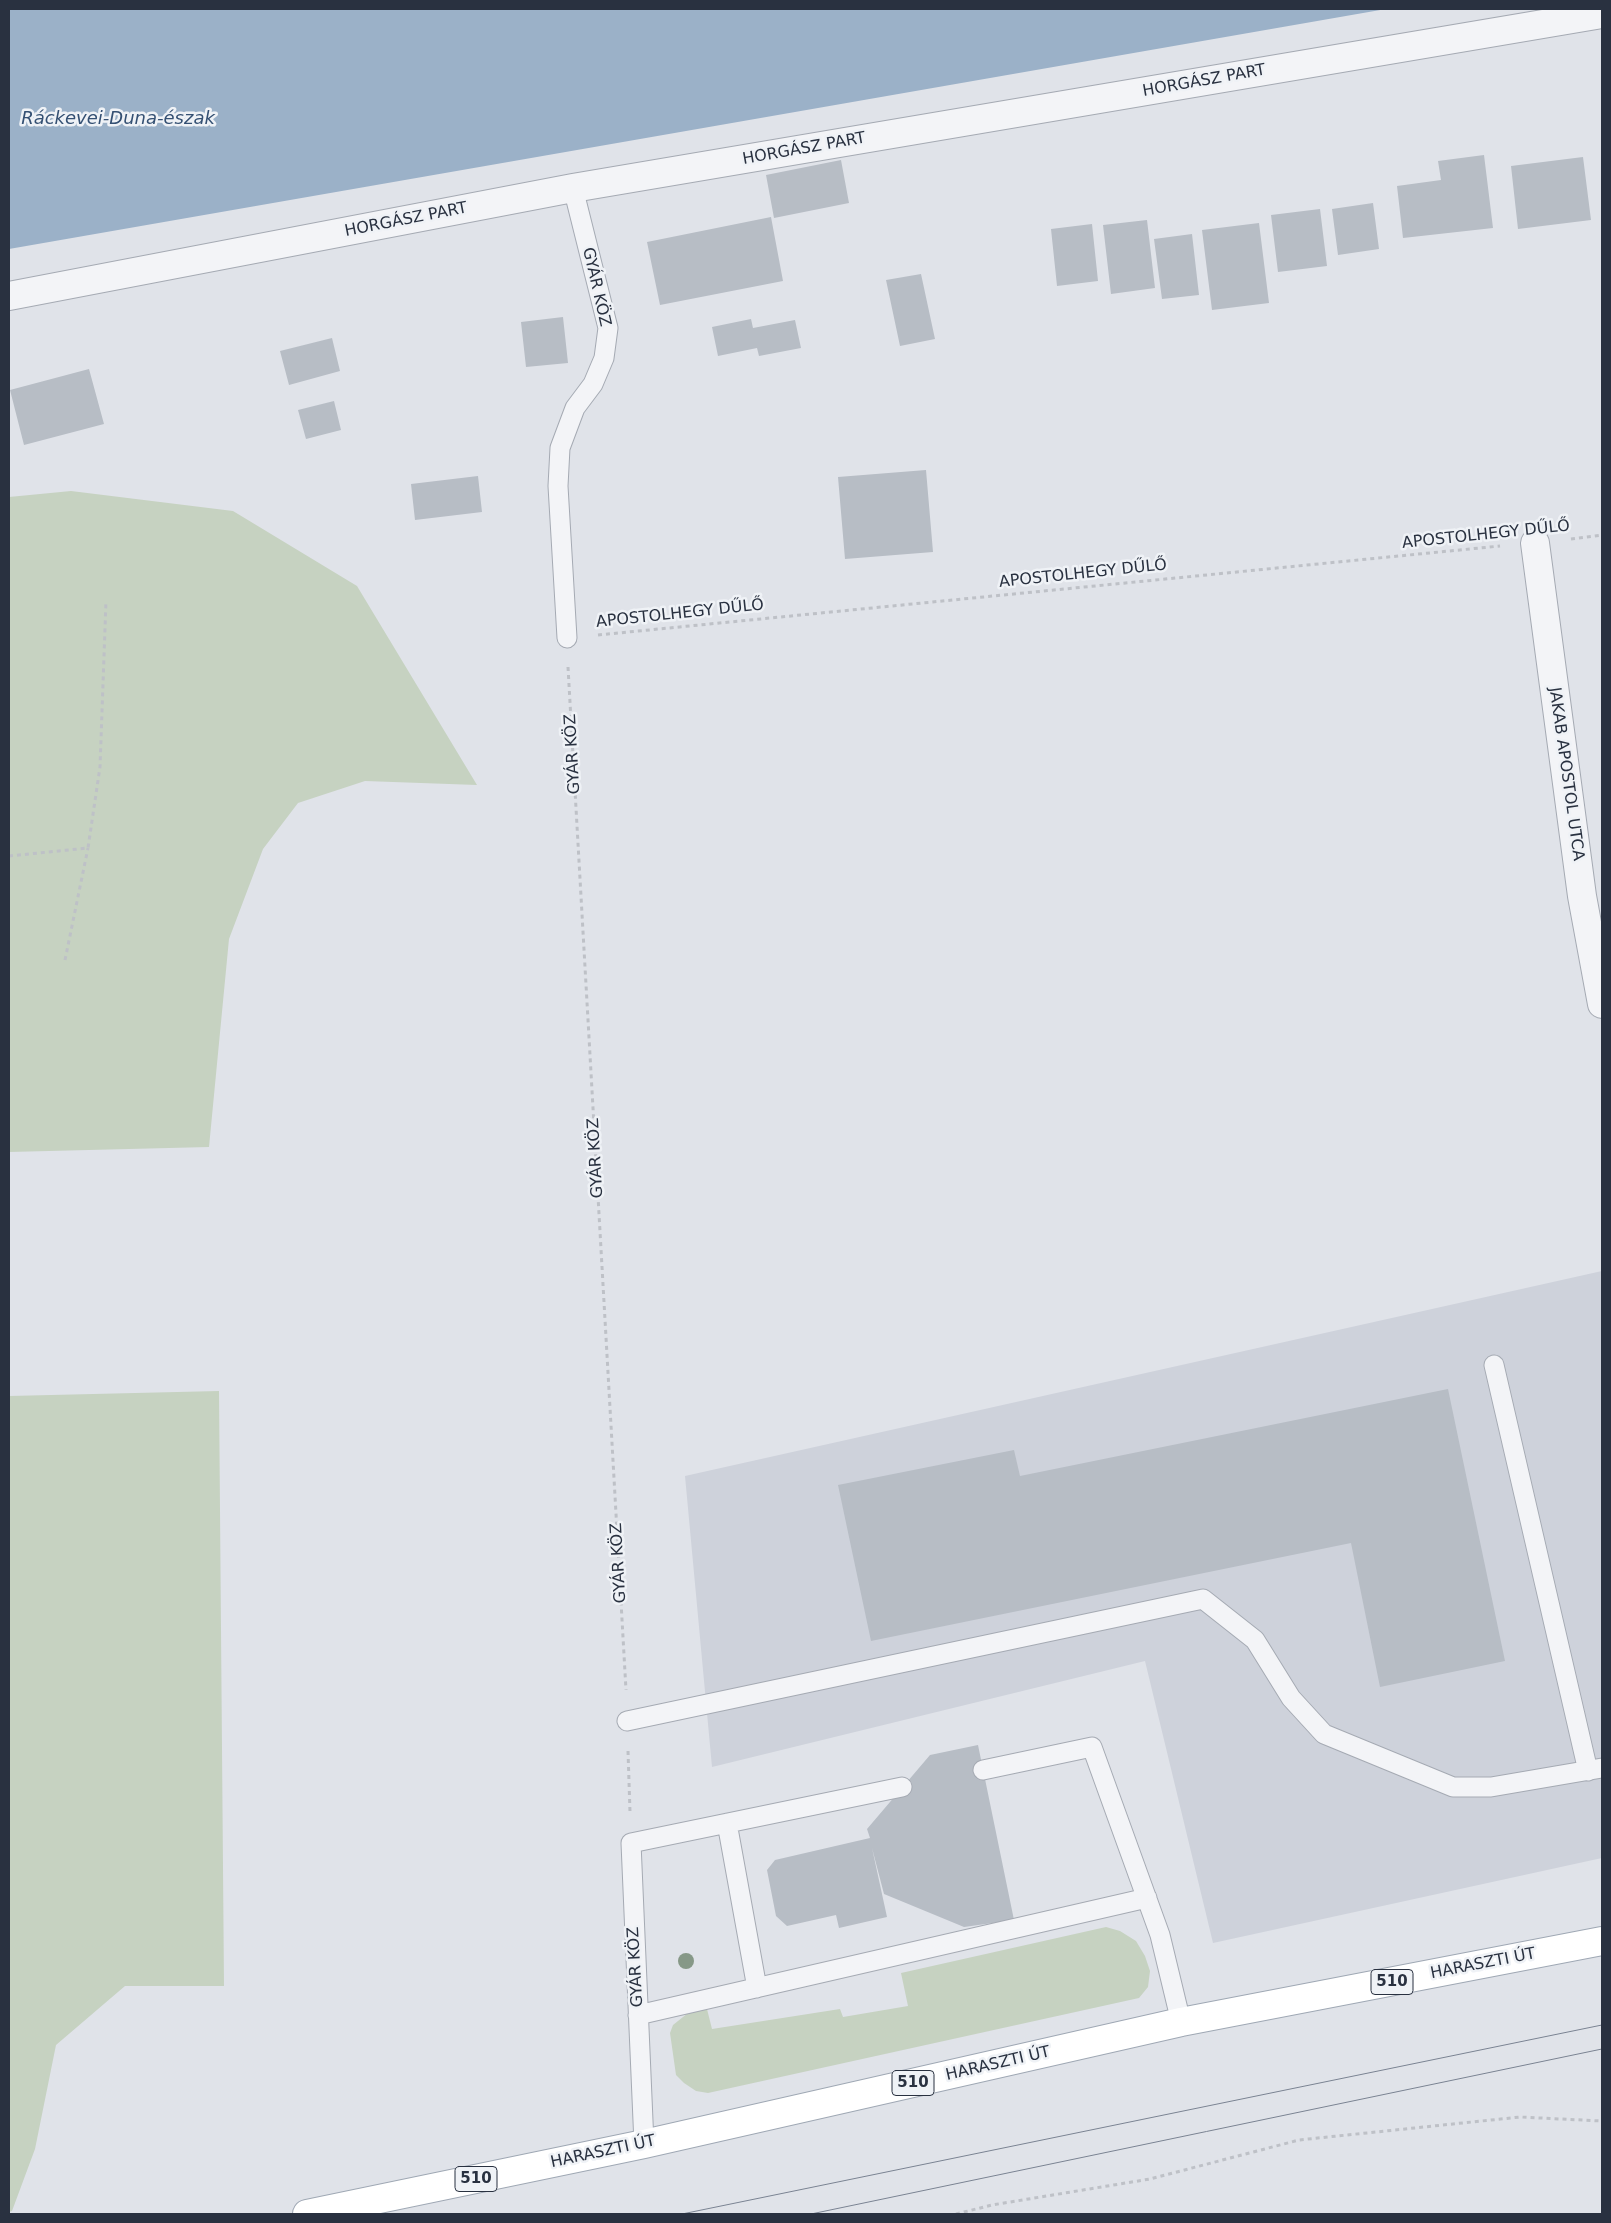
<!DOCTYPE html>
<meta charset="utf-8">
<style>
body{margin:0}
#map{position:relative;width:1611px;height:2223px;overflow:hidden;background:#e0e3e9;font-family:"DejaVu Sans",sans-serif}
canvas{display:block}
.frame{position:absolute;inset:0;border:10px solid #293140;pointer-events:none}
</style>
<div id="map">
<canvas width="1611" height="2223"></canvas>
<div class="frame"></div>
</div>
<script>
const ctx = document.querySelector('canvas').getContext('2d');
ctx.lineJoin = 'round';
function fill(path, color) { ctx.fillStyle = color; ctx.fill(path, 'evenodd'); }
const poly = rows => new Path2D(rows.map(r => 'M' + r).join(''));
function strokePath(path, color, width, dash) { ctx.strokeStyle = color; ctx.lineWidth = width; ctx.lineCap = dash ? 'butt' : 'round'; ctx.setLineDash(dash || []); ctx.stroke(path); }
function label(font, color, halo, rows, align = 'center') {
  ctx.font = font + ' "DejaVu Sans",sans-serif'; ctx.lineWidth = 5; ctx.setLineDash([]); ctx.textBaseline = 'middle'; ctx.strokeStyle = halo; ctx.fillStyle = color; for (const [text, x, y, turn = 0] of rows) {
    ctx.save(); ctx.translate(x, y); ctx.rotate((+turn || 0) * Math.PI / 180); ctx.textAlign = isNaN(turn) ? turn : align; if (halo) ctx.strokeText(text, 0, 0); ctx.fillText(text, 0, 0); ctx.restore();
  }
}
fill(poly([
 [1602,1271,1602,1858,1213,1943,1145,1661,712,1767,685,1476]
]), '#ced2db');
fill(poly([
 [71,491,233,511,357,586,477,785,365,781,298,803,263,849,229,939,209,1147,9,1152,9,497],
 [219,1391,224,1986,125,1986,56,2045,35,2149,12,2211,9,2212,9,1396],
 [1106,1927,1120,1931,1136,1941,1145,1956,1150,1971,1148,1987,1139,1998,708,2093,696,2091,684,2083,676,2075,670,2033,673,2025,693,2009,706,2005,712,2029,840,2009,843,2017,908,2006,901,1973]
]), '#c6d2c1');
fill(poly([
 [9,9,1386,9,9,249]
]), '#9bb1c8');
fill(poly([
 [1484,155,1493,228,1403,238,1397,186,1441,180,1438,161],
 [1583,157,1591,220,1518,229,1511,166],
 [841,160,849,203,774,218,766,175],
 [1373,203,1379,249,1338,255,1332,209],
 [1320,209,1327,266,1278,272,1271,215],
 [771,217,783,281,660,305,647,242],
 [1147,220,1155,288,1111,294,1103,225],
 [1259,223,1269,303,1212,310,1202,230],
 [1092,224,1098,281,1057,286,1051,229],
 [1192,234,1199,295,1162,299,1154,239],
 [921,274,935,339,900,346,886,280],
 [563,317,568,363,526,367,521,322],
 [751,319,753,328,795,320,801,348,759,356,757,348,718,356,712,327],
 [332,338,340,371,289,385,280,351],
 [89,369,104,424,24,445,10,390],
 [334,401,341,430,306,439,298,410],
 [926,470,933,552,845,559,838,477],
 [478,476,482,512,415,520,411,484],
 [1448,1389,1505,1661,1380,1687,1351,1543,871,1641,838,1485,1014,1450,1020,1476],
 [978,1745,1014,1920,964,1927,884,1894,872,1848,887,1917,839,1928,836,1915,787,1926,776,1916,767,1870,775,1860,870,1838,867,1829,930,1755]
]), '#b7bdc5');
const lane = poly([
 [567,638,558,486,560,448,575,408,593,384,604,358,608,328,573,188],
 [1494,1365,1588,1771],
 [627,1721,1203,1599,1255,1640,1291,1698,1324,1734,1453,1787,1491,1787,1602,1768],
 [983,1770,1092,1747,1160,1935,1181,2022],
 [727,1823,757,1988],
 [638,2015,1147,1898],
 [644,2144,631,1843,902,1787]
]);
const street = poly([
 [9,296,573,188,1602,14],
 [1535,543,1582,896,1602,1004]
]);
const primary = poly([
 [307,2214,644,2144,1181,2022,1602,1941]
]);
strokePath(lane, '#a5aab3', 21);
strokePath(street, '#a5aab3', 30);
strokePath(primary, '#9fa8b4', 30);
strokePath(poly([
 [1571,539,1602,535],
 [598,635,1500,546],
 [568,667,626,1690],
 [9,856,88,848,100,767,106,601],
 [65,960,88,848],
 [628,1751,630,1812],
 [956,2214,992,2205,1150,2179,1299,2140,1520,2117,1602,2121]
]), '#bec1c7', 3, [4, 4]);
strokePath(lane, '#f3f4f7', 19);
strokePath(street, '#f3f4f7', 28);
strokePath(primary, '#fff', 28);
strokePath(poly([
 [682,2214,1602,2025],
 [811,2214,1602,2049]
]), '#7a8392', 1);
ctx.fillStyle = '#869887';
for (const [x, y] of [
 [686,1961]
]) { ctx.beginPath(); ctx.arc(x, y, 8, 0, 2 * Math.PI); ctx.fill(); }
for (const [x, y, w] of [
 [1392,1982,42],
 [913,2083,42],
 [476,2179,42]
]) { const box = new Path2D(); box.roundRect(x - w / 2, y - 12.5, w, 25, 4); ctx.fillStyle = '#eff2f6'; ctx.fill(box); strokePath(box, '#293140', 1); }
label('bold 15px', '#293140', null, [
 ["510",1392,1982],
 ["510",913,2083],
 ["510",476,2179]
]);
label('16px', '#293140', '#eff2f6', [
 ["HORGÁSZ PART",1204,81,-10],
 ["HORGÁSZ PART",804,149,-10],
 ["HORGÁSZ PART",406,220,-11],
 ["GYÁR KÖZ",596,287,77],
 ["APOSTOLHEGY DŰLŐ",1486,535,-6],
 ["APOSTOLHEGY DŰLŐ",1083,574,-6],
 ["APOSTOLHEGY DŰLŐ",680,614,-6],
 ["GYÁR KÖZ",573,754,-93],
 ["JAKAB APOSTOL UTCA",1566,774,82],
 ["GYÁR KÖZ",596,1158,-93],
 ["GYÁR KÖZ",619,1563,-93],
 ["HARASZTI ÚT",1483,1964,-11],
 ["GYÁR KÖZ",636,1967,-93],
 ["HARASZTI ÚT",998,2064,-13],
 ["HARASZTI ÚT",603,2152,-12]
]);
label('italic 18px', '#345073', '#eff2f6', [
 ["Ráckevei-Duna-észak",118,119]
]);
</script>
